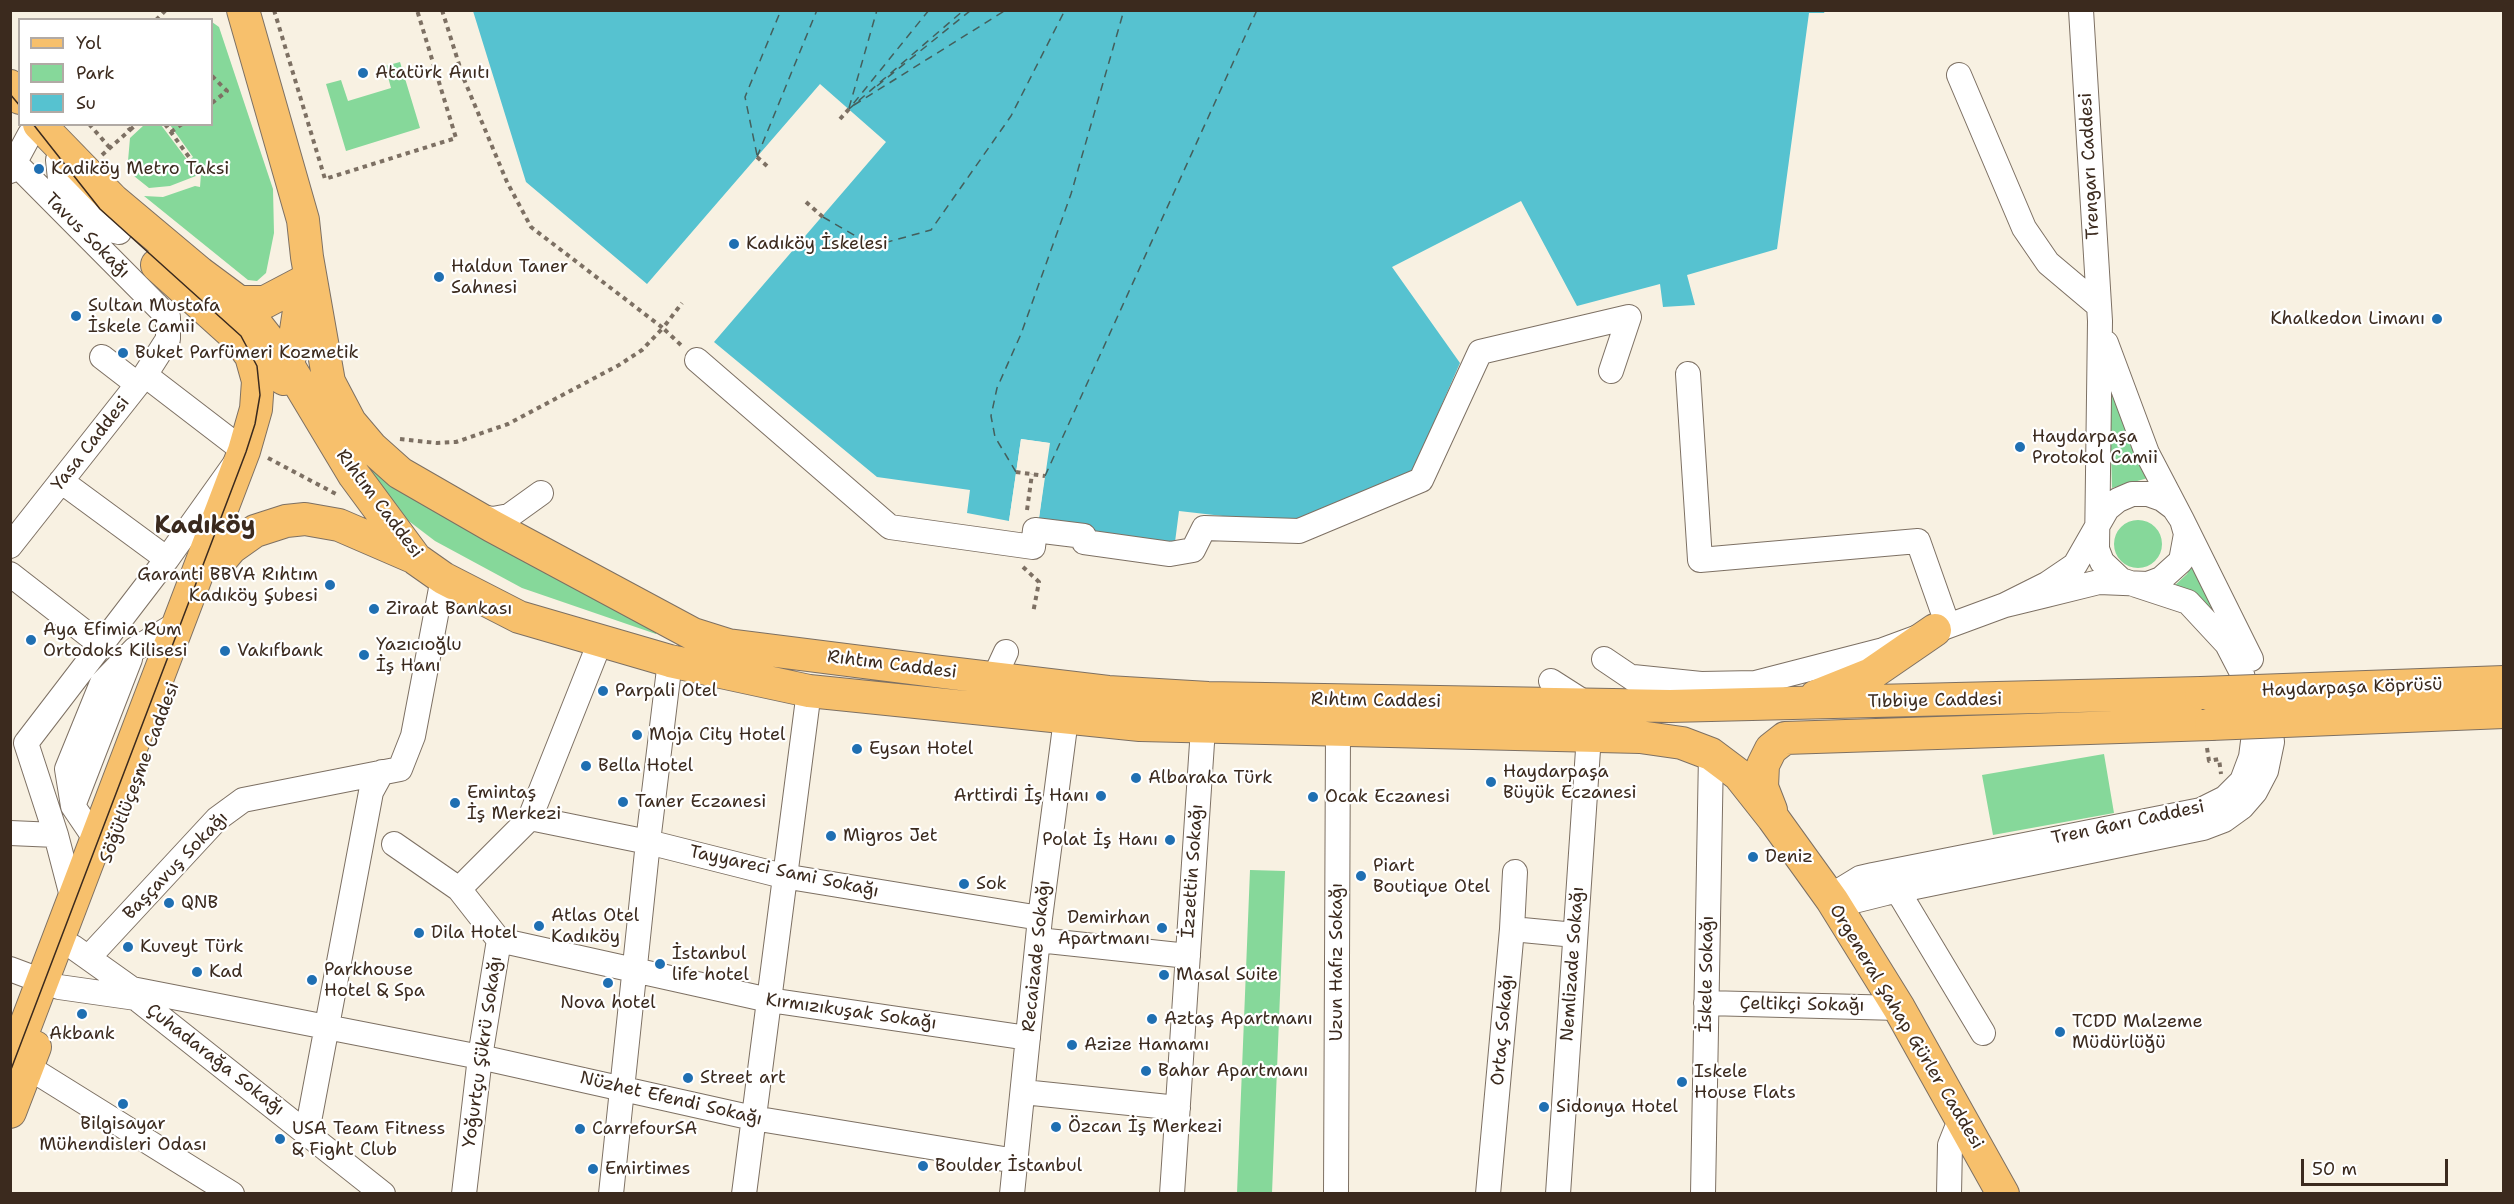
<!DOCTYPE html>
<meta charset="utf-8">
<style>
body{margin:0}
#map{position:relative;width:2514px;height:1204px;overflow:hidden;background:#f8f1e2;font-family:"Shantell Sans",sans-serif}
canvas{display:block}
.frame{position:absolute;inset:0;border:12px solid #3b2a1e;pointer-events:none}
.legend{position:absolute;left:18px;top:18px;width:195px;height:108px;box-sizing:border-box;background:#fff;border:2px solid #b1aaa5;margin:0;padding:8px 10px;list-style:none;font-size:18px;color:#3b2a1e}
.legend li{display:flex;align-items:center;gap:12px;height:30px}
.legend b{width:30px;border:2px solid #b1aaa5}
.scale{position:absolute;left:2301px;top:1159px;width:147px;height:27px;box-sizing:border-box;border:3px solid #3b2a1e;border-top:0;padding-left:8px;font-size:18px;line-height:21px;white-space:nowrap;color:#3b2a1e;-webkit-text-stroke:4px #fff;paint-order:stroke}
</style>
<div id="map">
<canvas width="2514" height="1204"></canvas>
<div class="frame"></div>
<ul class="legend">
<li><b style="height:8px;background:#f7c06c"></b>Yol</li>
<li><b style="height:16px;background:#86d89a"></b>Park</li>
<li><b style="height:16px;background:#56c2d0"></b>Su</li>
</ul>
<div class="scale">50 m</div>
</div>
<script>
const ctx = document.querySelector('canvas').getContext('2d');
ctx.lineJoin = 'round';
function fill(path, color) { ctx.fillStyle = color; ctx.fill(path, 'evenodd'); }
const poly = rows => new Path2D(rows.map(r => 'M' + r).join(''));
function strokePath(path, color, width, dash) { ctx.strokeStyle = color; ctx.lineWidth = width; ctx.lineCap = dash ? 'butt' : 'round'; ctx.setLineDash(dash || []); ctx.stroke(path); }
function label(font, color, halo, rows, align = 'center') {
  ctx.font = font + ' "Shantell Sans",sans-serif'; ctx.lineWidth = 4.5; ctx.setLineDash([]); ctx.textBaseline = 'middle'; ctx.strokeStyle = halo; ctx.fillStyle = color; for (const [text, x, y, turn = 0] of rows) {
    ctx.save(); ctx.translate(x, y); ctx.rotate((+turn || 0) * Math.PI / 180); ctx.textAlign = isNaN(turn) ? turn : align; if (halo) ctx.strokeText(text, 0, 0); ctx.fillText(text, 0, 0); ctx.restore();
  }
}
fill(poly([
 [212,22,219,27,273,189,274,233,266,273,257,281,248,280,144,196,163,197,195,186,200,187,201,174,170,186,149,188,134,176,128,161,130,138,144,125,161,125,188,161,193,157,170,125,212,124],
 [400,62,420,128,346,151,326,84,341,80,348,101,391,88,385,66],
 [2109,379,2148,478,2112,488],
 [326,417,658,628,656,634,522,588,435,541,393,509],
 '2114 544a24 24 0 1 1 48 0a24 24 0 1 1-48 0Z',
 [2193,563,2228,633,2173,587,2187,574],
 [2104,754,2114,813,1993,835,1982,775],
 [1250,870,1285,871,1272,1193,1237,1193]
]), '#86d89a');
fill(poly([
 [473,11,1825,11,1824,13,1809,13,1777,249,1687,275,1695,305,1663,307,1660,284,1577,306,1521,201,1392,267,1460,363,1411,475,1293,524,1179,511,1175,542,1038,525,1049,443,1021,439,1009,521,967,513,970,490,877,477,714,342,886,142,820,84,647,284,526,182]
]), '#56c2d0');
fill(poly([
 [1021,439,1050,443,1038,525,1035,524,1046,446,1023,442,1012,521,1009,521]
]), '#f8f1e2');
strokePath(poly([
 [929,10,849,109,964,10],
 [877,86,971,10],
 [854,105,1006,10],
 [849,108,877,10],
 [757,155,745,97,781,10],
 [757,157,817,10],
 [823,217,873,246,931,230,1011,116,1065,10],
 [1016,472,995,437,991,416,997,388,1021,334,1071,194,1124,10],
 [1045,476,1257,10]
]), '#445f5c', 1.5, [8, 6]);
const minor = poly([
 [1959,75,2024,228,2048,263,2099,306],
 [58,160,60,179,103,228,119,232],
 [10,171,30,134],
 [102,357,137,384],
 [697,360,890,527,1033,547,1035,530,1084,536,1084,542,1170,554,1193,550,1204,528,1299,531,1421,480,1480,352,1629,317,1611,371],
 [1688,374,1700,560,1918,541,1948,626],
 [61,481,167,559],
 [476,516,493,519,509,516,541,493],
 [10,546,145,375,168,339,168,317,16,164],
 [10,574,100,644],
 [2005,605,2047,584,2075,565,2107,509,2118,500,2132,494,2148,494,2162,499,2174,508,2182,520,2251,659],
 [1604,659,1644,686],
 [1633,677,1701,684,1755,683,1883,650,2005,605,2042,596,2099,582,2148,584,2161,579,2181,561,2186,534,2182,520,2147,453,2106,343],
 [1551,681,1587,704],
 [993,694,994,678,1006,652],
 [26,743,167,559,244,451,145,375],
 [26,743,56,835,73,900],
 [73,806,130,659],
 [530,818,648,842,783,876,1040,918],
 [10,833,56,835],
 [96,840,73,806,67,769,102,683,135,649,178,623],
 [394,844,459,889],
 [1890,878,1983,1033],
 [1832,900,1842,889,1860,878,1873,875,2201,810,2225,798,2242,781,2251,757,2254,734,2249,700,2241,671,2227,644,2188,602,2121,580,2102,562,2097,549,2100,321,2081,10],
 [1832,900,1850,902,1886,893,2203,828,2224,820,2242,807,2255,792,2266,771,2272,742,2268,705],
 [1512,929,1515,872],
 [499,940,769,1000,1028,1038],
 [1038,940,1188,956],
 [73,947,132,989,480,1057,753,1118,1016,1161],
 [89,957,217,819,243,800,400,769,413,736,443,578],
 [10,969,42,981],
 [59,987,136,998,383,1194],
 [1706,1003,1899,1008],
 [28,1067,232,1194],
 [1023,1092,1178,1108],
 [307,1132,371,792,382,772],
 [464,1194,480,1057,499,940,459,889,530,818,600,642],
 [611,1194,648,842,670,661],
 [744,1194,809,691],
 [1012,1194,1040,918,1066,719],
 [1172,1194,1203,728],
 [1336,1194,1338,731],
 [1488,1194,1512,929,1575,935],
 [1558,1194,1589,735],
 [1703,1194,1711,754],
 [1949,1194,1950,1145,1956,1130,1964,1124]
]);
const major = poly([
 [243,10,303,220,307,257,329,382,350,422,372,448,400,473,492,526,693,634,728,645,934,671,1108,692,1208,698,1670,706,2201,693],
 [10,86,20,98],
 [39,124,113,200,200,273,239,302,288,365,354,475,416,559,443,578,519,617,670,661,809,691,1140,725,1640,737,1682,743,1711,754,1739,775,1773,818,1832,900,1899,1008,2003,1194],
 [239,302,265,302,303,282],
 [284,379,295,337,303,284],
 [220,561,231,548,255,531,286,521,305,519,339,525,413,557],
 [1816,696,1871,674,1935,630],
 [1771,810,1762,787,1763,765,1771,749,1785,738,2211,724],
 [10,1066,244,451,256,409,258,381,251,356,238,338,157,265],
 [10,1112,35,1047]
]);
strokePath(minor, '#7d7063', 26);
strokePath(major, '#7d7063', 34);
strokePath(poly([
 [274,10,325,179,456,138,417,10],
 [442,10,463,77,507,182,531,227,663,328,682,303],
 [156,20,166,10],
 [212,76,227,91,212,103],
 [840,119,849,109],
 [89,124,110,148],
 [165,124,189,157],
 [130,130,137,124],
 [171,132,182,124],
 [102,155,130,130,126,124],
 [757,157,767,166],
 [806,202,823,217],
 [400,439,437,443,456,442,508,424,619,365,642,350,663,328,683,347],
 [268,458,336,494],
 [1016,472,1045,476],
 [1027,510,1032,474],
 [1023,567,1039,582,1033,613],
 [2207,748,2209,761,2219,759,2221,774]
]), '#7d7063', 4, [4.5, 4.5]);
strokePath(minor, '#fff', 24);
strokePath(major, '#f7c06c', 32);
strokePath(poly([
 [10,94,20,106],
 [10,1072,246,452,255,424,260,395,257,366,241,336,100,209,33,124]
]), '#3b2a1e', 1.5);
const majorBridge = poly([
 [2201,693,2504,682],
 [2211,724,2504,712]
]);
strokePath(majorBridge, '#7d7063', 34, []);
strokePath(majorBridge, '#f7c06c', 32);
for (const [x, y, r, color] of [
 [363,73,6,"#1f6fb2"],
 [39,169,6,"#1f6fb2"],
 [734,244,6,"#1f6fb2"],
 [439,277,6,"#1f6fb2"],
 [76,316,6,"#1f6fb2"],
 [2437,319,6,"#1f6fb2"],
 [123,353,6,"#1f6fb2"],
 [2020,447,6,"#1f6fb2"],
 [330,585,6,"#1f6fb2"],
 [374,609,6,"#1f6fb2"],
 [31,640,6,"#1f6fb2"],
 [225,651,6,"#1f6fb2"],
 [364,655,6,"#1f6fb2"],
 [603,691,6,"#1f6fb2"],
 [637,735,6,"#1f6fb2"],
 [857,749,6,"#1f6fb2"],
 [586,766,6,"#1f6fb2"],
 [1136,778,6,"#1f6fb2"],
 [1491,782,6,"#1f6fb2"],
 [1101,796,6,"#1f6fb2"],
 [1313,797,6,"#1f6fb2"],
 [623,802,6,"#1f6fb2"],
 [455,803,6,"#1f6fb2"],
 [831,836,6,"#1f6fb2"],
 [1170,840,6,"#1f6fb2"],
 [1753,857,6,"#1f6fb2"],
 [1361,876,6,"#1f6fb2"],
 [964,884,6,"#1f6fb2"],
 [169,903,6,"#1f6fb2"],
 [539,926,6,"#1f6fb2"],
 [1162,928,6,"#1f6fb2"],
 [419,933,6,"#1f6fb2"],
 [128,947,6,"#1f6fb2"],
 [660,964,6,"#1f6fb2"],
 [197,972,6,"#1f6fb2"],
 [1164,975,6,"#1f6fb2"],
 [312,980,6,"#1f6fb2"],
 [608,983,6,"#1f6fb2"],
 [82,1014,6,"#1f6fb2"],
 [1152,1019,6,"#1f6fb2"],
 [2060,1032,6,"#1f6fb2"],
 [1072,1045,6,"#1f6fb2"],
 [1146,1071,6,"#1f6fb2"],
 [688,1078,6,"#1f6fb2"],
 [1682,1082,6,"#1f6fb2"],
 [123,1104,6,"#1f6fb2"],
 [1544,1107,6,"#1f6fb2"],
 [1056,1127,6,"#1f6fb2"],
 [580,1129,6,"#1f6fb2"],
 [280,1139,6,"#1f6fb2"],
 [923,1166,6,"#1f6fb2"],
 [593,1169,6,"#1f6fb2"]
]) { const dot = new Path2D(); dot.arc(x, y, r, 0, 2 * Math.PI); ctx.fillStyle = color; ctx.fill(dot); strokePath(dot, '#fff', 2); }
label('18px', '#3b2a1e', '#fff', [
 ["Atatürk Anıtı",375,73],
 ["Kadiköy Metro Taksi",51,169],
 ["Kadıköy İskelesi",746,244],
 ["Haldun Taner",451,267],
 ["Sahnesi",451,288],
 ["Sultan Mustafa",88,306],
 ["İskele Camii",88,327],
 ["Khalkedon Limanı",2425,319,"right"],
 ["Buket Parfümeri Kozmetik",135,353],
 ["Haydarpaşa",2032,437],
 ["Protokol Camii",2032,458],
 ["Garanti BBVA Rıhtım",318,575,"right"],
 ["Kadıköy Şubesi",318,596,"right"],
 ["Ziraat Bankası",386,609],
 ["Aya Efimia Rum",43,630],
 ["Ortodoks Kilisesi",43,651],
 ["Yazıcıoğlu",376,645],
 ["İş Hanı",376,666],
 ["Vakıfbank",237,651],
 ["Parpali Otel",615,691],
 ["Moja City Hotel",649,735],
 ["Eysan Hotel",869,749],
 ["Bella Hotel",598,766],
 ["Haydarpaşa",1503,772],
 ["Büyük Eczanesi",1503,793],
 ["Albaraka Türk",1148,778],
 ["Emintaş",467,793],
 ["İş Merkezi",467,814],
 ["Arttirdi İş Hanı",1089,796,"right"],
 ["Ocak Eczanesi",1325,797],
 ["Taner Eczanesi",635,802],
 ["Migros Jet",843,836],
 ["Polat İş Hanı",1158,840,"right"],
 ["Deniz",1765,857],
 ["Piart",1373,866],
 ["Boutique Otel",1373,887],
 ["Sok",976,884],
 ["QNB",181,903],
 ["Atlas Otel",551,916],
 ["Kadıköy",551,937],
 ["Demirhan",1150,918,"right"],
 ["Apartmanı",1150,939,"right"],
 ["Dila Hotel",431,933],
 ["Kuveyt Türk",140,947],
 ["İstanbul",672,954],
 ["life hotel",672,975],
 ["Parkhouse",324,970],
 ["Hotel & Spa",324,991],
 ["Kad",209,972],
 ["Masal Suite",1176,975],
 ["Nova hotel",608,1003,"center"],
 ["Aztaş Apartmanı",1164,1019],
 ["TCDD Malzeme",2072,1022],
 ["Müdürlüğü",2072,1043],
 ["Akbank",82,1034,"center"],
 ["Azize Hamamı",1084,1045],
 ["Bahar Apartmanı",1158,1071],
 ["Iskele",1694,1072],
 ["House Flats",1694,1093],
 ["Street art",700,1078],
 ["Sidonya Hotel",1556,1107],
 ["Bilgisayar",123,1124,"center"],
 ["Mühendisleri Odası",123,1145,"center"],
 ["Özcan İş Merkezi",1068,1127],
 ["USA Team Fitness",292,1129],
 ["& Fight Club",292,1150],
 ["CarrefourSA",592,1129],
 ["Boulder İstanbul",935,1166],
 ["Emirtimes",605,1169]
], 'left');
label('18px', '#3b2a1e', '#fff', [
 ["Trengarı Caddesi",2090,166,-93],
 ["Tavus Sokağı",87,236,45],
 ["Yasa Caddesi",91,444,-52],
 ["Rıhtım Caddesi",379,504,53],
 ["Rıhtım Caddesi",892,665,7],
 ["Haydarpaşa Köprüsü",2352,688,-2],
 ["Rıhtım Caddesi",1376,701,1],
 ["Tıbbiye Caddesi",1935,701,-1],
 ["Söğütlüçeşme Caddesi",140,773,-69],
 ["Tren Garı Caddesi",2128,823,-12],
 ["Başçavuş Sokağı",176,866,-46],
 ["İzzettin Sokağı",1193,871,-86],
 ["Tayyareci Sami Sokağı",784,872,12],
 ["Recaizade Sokağı",1037,956,-84],
 ["Uzun Hafız Sokağı",1337,962,-90],
 ["Nemlizade Sokağı",1573,964,-86],
 ["İskele Sokağı",1707,974,-89],
 ["Çeltikçi Sokağı",1802,1005,1],
 ["Kırmızıkuşak Sokağı",851,1012,8],
 ["Orgeneral Şahap Gürler Caddesi",1906,1027,59],
 ["Ortaç Sokağı",1503,1030,-85],
 ["Yoğurtçu Şükrü Sokağı",483,1052,-82],
 ["Çuhadarağa Sokağı",215,1060,38],
 ["Nüzhet Efendi Sokağı",671,1099,13]
]);
label('bold 24px', '#3b2a1e', '#fff', [
 ["Kadıköy",205,527]
]);
</script>
